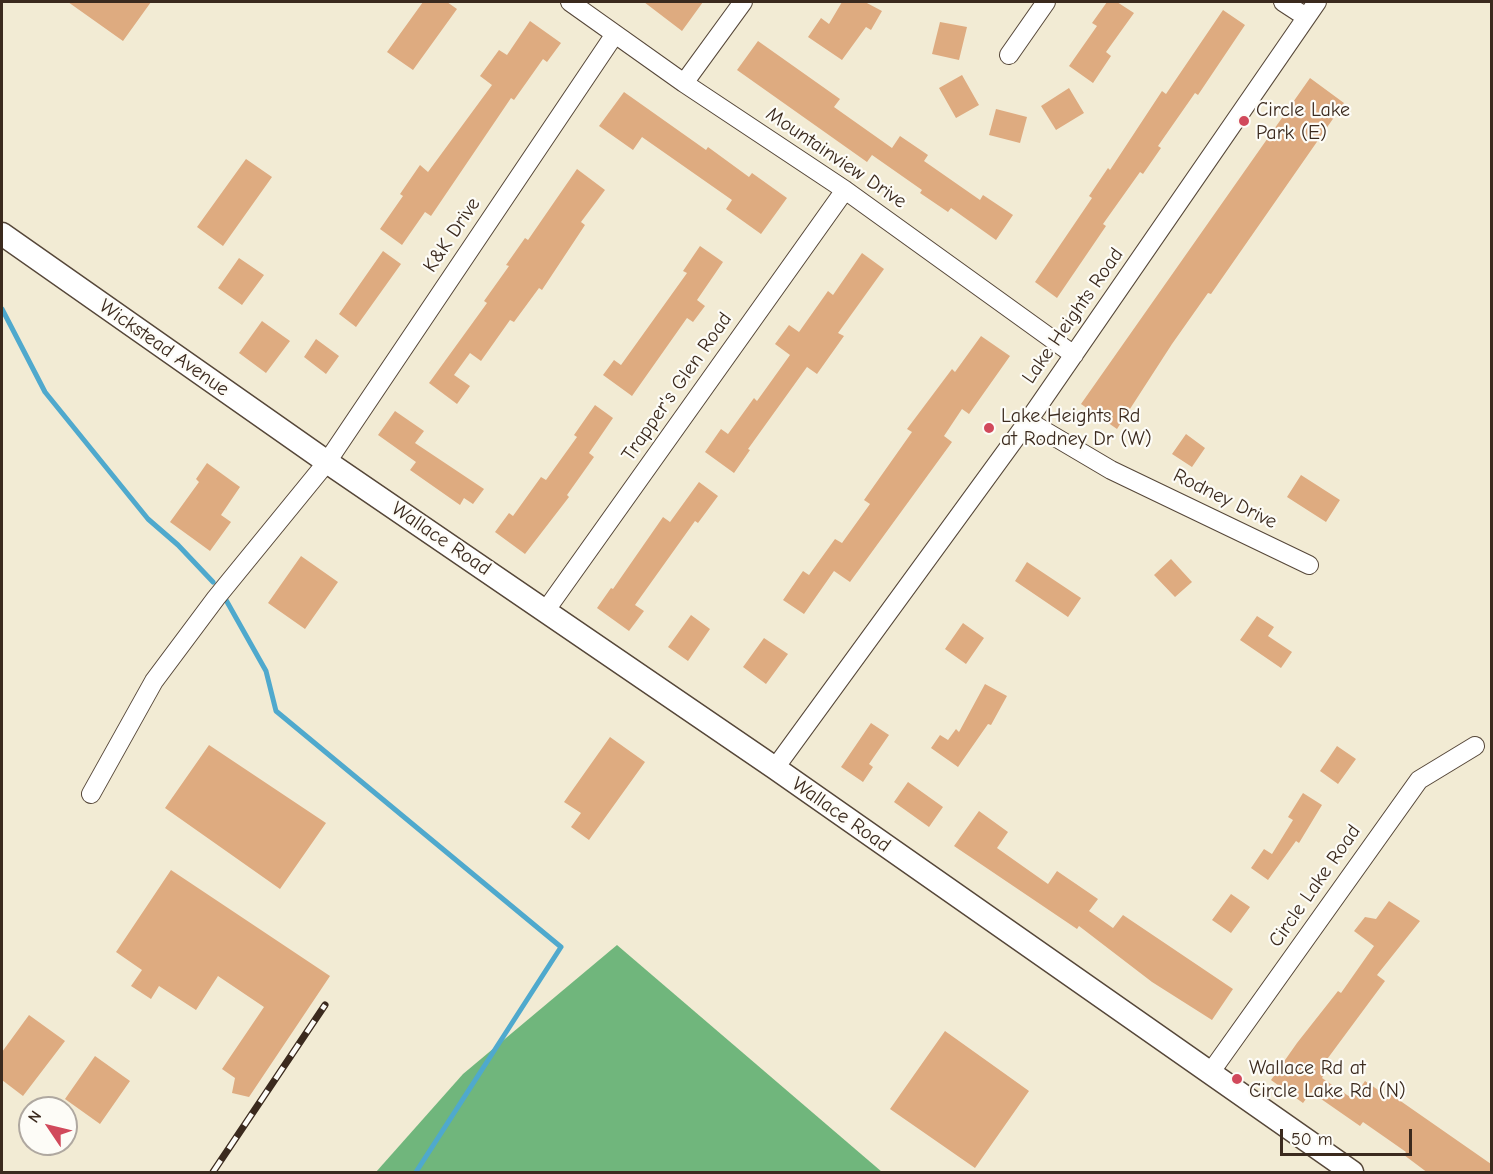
<!DOCTYPE html>
<style>
body{margin:0}
#map{position:relative;width:1493px;height:1174px;overflow:hidden;background:#f2ebd4;font-family:"Comic Neue",sans-serif}
canvas{display:block}
.frame{position:absolute;inset:0;border:3px solid #3b2a1e;pointer-events:none}
.north{position:absolute;left:18px;top:1096px;width:60px;height:60px;box-sizing:border-box;background:#fdfcf7;border:2px solid #afa8a0;border-radius:50%;rotate:305deg;font-size:16px;font-weight:700;line-height:24px;text-align:center;color:#3b2a1e}
.north::after{content:'';display:block;margin:auto;width:21px;height:27px;background:#d1495b;clip-path:polygon(50% 0,100% 100%,50% 72%,0 100%)}
.scale{position:absolute;left:1280px;top:1129px;width:132px;height:27px;box-sizing:border-box;border:3px solid #3b2a1e;border-top:0;padding-left:8px;font-size:18px;line-height:21px;white-space:nowrap;color:#3b2a1e;-webkit-text-stroke:4px #fdfcf7;paint-order:stroke}
</style>
<div id="map">
<canvas width="1493" height="1174"></canvas>
<div class="frame"></div>
<div class="north">N</div>
<div class="scale">50 m</div>
</div>
<script>
const ctx = document.querySelector('canvas').getContext('2d');
ctx.lineJoin = 'round';
function fill(path, color) { ctx.fillStyle = color; ctx.fill(path, 'evenodd'); }
const poly = rows => new Path2D(rows.map(r => 'M' + r).join(''));
function strokePath(path, color, width, dash) { ctx.strokeStyle = color; ctx.lineWidth = width; ctx.lineCap = dash ? 'butt' : 'round'; ctx.setLineDash(dash || []); ctx.stroke(path); }
function label(font, color, halo, rows, align = 'center') {
  ctx.font = font + ' "Comic Neue",sans-serif'; ctx.lineWidth = 4.5; ctx.setLineDash([]); ctx.textBaseline = 'middle'; ctx.strokeStyle = halo; ctx.fillStyle = color; for (const [text, x, y, turn = 0] of rows) {
    ctx.save(); ctx.translate(x, y); ctx.rotate((+turn || 0) * Math.PI / 180); ctx.textAlign = isNaN(turn) ? turn : align; if (halo) ctx.strokeText(text, 0, 0); ctx.fillText(text, 0, 0); ctx.restore();
  }
}
fill(poly([
 [617,945,882,1172,376,1172,463,1074]
]), '#70b67c');
strokePath(poly([
 [2,309,45,392,148,519,178,545,213,582],
 [226,600,266,671,276,711,561,947,416,1172]
]), '#4fa9cd', 5);
fill(poly([
 [68,2,151,2,123,41],
 [423,2,447,2,457,9,413,70,387,52],
 [644,2,703,2,682,31],
 [842,2,865,2,882,11,871,30,866,27,842,60,808,37,821,18,829,24],
 [1107,2,1117,2,1134,13,1106,52,1111,56,1093,83,1069,66,1097,26,1092,23],
 [1223,10,1245,25,1198,95,1195,93,1158,146,1161,148,1143,174,1140,172,1103,224,1106,226,1057,298,1035,282,1092,198,1089,196,1108,168,1110,170,1162,91,1166,94],
 [530,21,561,43,547,62,543,59,514,100,511,98,431,216,425,212,402,245,380,229,403,196,400,194,420,165,428,172,492,85,480,76,499,50,507,55],
 [940,22,967,27,959,60,932,54],
 [758,41,840,99,834,107,892,148,900,136,928,155,924,161,980,200,983,195,1013,215,996,240,951,208,948,212,920,193,922,190,872,155,867,162,737,70],
 [962,75,979,105,956,118,939,88],
 [1310,78,1344,103,1227,271,1211,294,1208,293,1172,344,1117,429,1081,404],
 [1069,88,1084,113,1056,130,1041,106],
 [624,92,706,150,708,147,749,177,752,173,787,198,761,234,726,209,732,200,642,137,633,150,599,126],
 [996,109,1027,117,1020,143,989,135],
 [246,159,272,177,223,246,197,227],
 [577,169,605,190,581,222,585,225,542,290,539,288,514,322,510,320,481,361,470,353,454,375,470,386,457,404,429,383,487,303,484,301,509,266,506,265,525,238,528,240],
 [700,246,723,262,697,300,705,306,693,322,687,318,632,396,603,375,614,360,621,365,687,273,683,271],
 [383,251,401,264,356,327,339,314],
 [862,253,884,269,838,333,844,336,817,374,807,367,748,449,750,450,734,473,705,452,721,429,728,434,754,398,757,401,790,355,775,344,789,325,799,332,828,291,833,295],
 [239,258,264,275,242,305,218,288],
 [262,321,290,341,266,373,239,353],
 [981,336,1010,356,969,414,962,409,944,436,952,442,850,582,834,571,804,614,783,600,803,571,809,575,835,539,842,543,870,504,864,500,912,432,907,429,952,369,955,372],
 [316,339,339,356,326,374,304,357],
 [595,405,613,418,589,453,594,457,567,495,569,497,525,554,495,532,509,513,513,516,541,477,546,480,577,437,574,435],
 [395,411,424,431,415,443,484,489,473,504,464,498,460,505,410,470,416,462,378,435],
 [1186,434,1205,448,1192,467,1172,454],
 [207,463,240,487,221,515,231,522,210,551,170,522,199,482,196,479],
 [1301,475,1340,500,1326,522,1287,497],
 [699,482,718,496,698,523,695,521,635,605,644,611,629,631,597,608,611,588,613,589,663,517,670,522],
 [301,556,338,582,305,629,268,603],
 [1171,559,1192,582,1175,597,1154,575],
 [1027,562,1081,598,1068,617,1015,581],
 [691,615,710,629,688,661,668,647],
 [1257,616,1274,627,1268,636,1292,652,1281,668,1240,640],
 [963,623,984,638,966,664,945,649],
 [764,638,788,654,766,684,743,667],
 [985,684,1007,696,991,725,988,724,958,767,931,748,940,735,948,740,956,729,959,732],
 [871,723,889,735,869,764,873,767,863,782,841,767],
 [610,737,645,762,589,840,571,827,581,813,564,802],
 [209,745,326,823,280,889,165,808],
 [1337,746,1356,759,1338,784,1320,771],
 [908,782,943,807,929,827,894,802],
 [1303,793,1322,805,1299,843,1296,841,1268,880,1251,868,1264,849,1272,854,1293,820,1288,817],
 [979,811,1008,832,997,848,1048,884,1057,871,1098,899,1089,911,1113,928,1123,915,1233,989,1212,1020,1152,982,1079,926,1077,929,954,846],
 [171,870,330,976,249,1097,232,1093,235,1078,222,1069,264,1007,218,976,196,1010,159,986,151,999,131,986,142,970,116,952],
 [1231,894,1250,907,1231,933,1212,920],
 [1389,901,1420,921,1377,975,1385,981,1325,1062,1330,1066,1322,1078,1353,1099,1365,1081,1387,1096,1389,1093,1491,1164,1491,1173,1428,1173,1404,1155,1406,1152,1386,1138,1363,1122,1360,1126,1311,1092,1303,1103,1271,1080,1297,1043,1338,991,1341,993,1374,946,1354,931,1365,917,1376,919],
 [29,1015,65,1041,23,1096,2,1080,2,1052],
 [945,1031,1029,1091,975,1168,890,1109],
 [95,1056,130,1081,100,1124,65,1099]
]), '#deab80');
const minor = poly([
 [570,2,684,83,845,190,1074,355],
 [1283,2,1306,17],
 [1009,55,1046,2],
 [684,83,743,2],
 [1028,421,1111,470,1309,565],
 [546,610,845,190],
 [775,768,1028,421,1317,2],
 [91,794,154,681,216,598,327,462,615,34],
 [1210,1073,1419,780,1475,746]
]);
const tertiary = poly([
 [2,234,327,462,775,768,1352,1172]
]);
strokePath(minor, '#564739', 20);
strokePath(tertiary, '#564739', 25);
strokePath(minor, '#fff', 18);
strokePath(tertiary, '#fff', 22);
const rail = poly([
 [213,1172,325,1005]
]);
strokePath(rail, '#3b2a1e', 7);
strokePath(rail, '#fdfcf7', 4.5, [14]);
for (const [x, y, r, color] of [
 [1244,121,6,"#d1495b"],
 [989,428,6,"#d1495b"],
 [1237,1079,6,"#d1495b"]
]) { const dot = new Path2D(); dot.arc(x, y, r, 0, 2 * Math.PI); ctx.fillStyle = color; ctx.fill(dot); strokePath(dot, '#fdfcf7', 2); }
label('20px', '#3b2a1e', '#fdfcf7', [
 ["Circle Lake",1256,110],
 ["Park (E)",1256,133],
 ["Lake Heights Rd",1001,416],
 ["at Rodney Dr (W)",1001,439],
 ["Wallace Rd at",1249,1068],
 ["Circle Lake Rd (N)",1249,1091]
], 'left');
label('20px', '#3b2a1e', '#fdfcf7', [
 ["Mountainview Drive",836,158,34],
 ["K&K Drive",452,235,-56],
 ["Lake Heights Road",1073,316,-55],
 ["Wickstead Avenue",164,348,35],
 ["Trapper's Glen Road",677,387,-55],
 ["Rodney Drive",1225,499,26],
 ["Wallace Road",441,539,34],
 ["Wallace Road",841,815,35],
 ["Circle Lake Road",1315,886,-55]
]);
</script>
